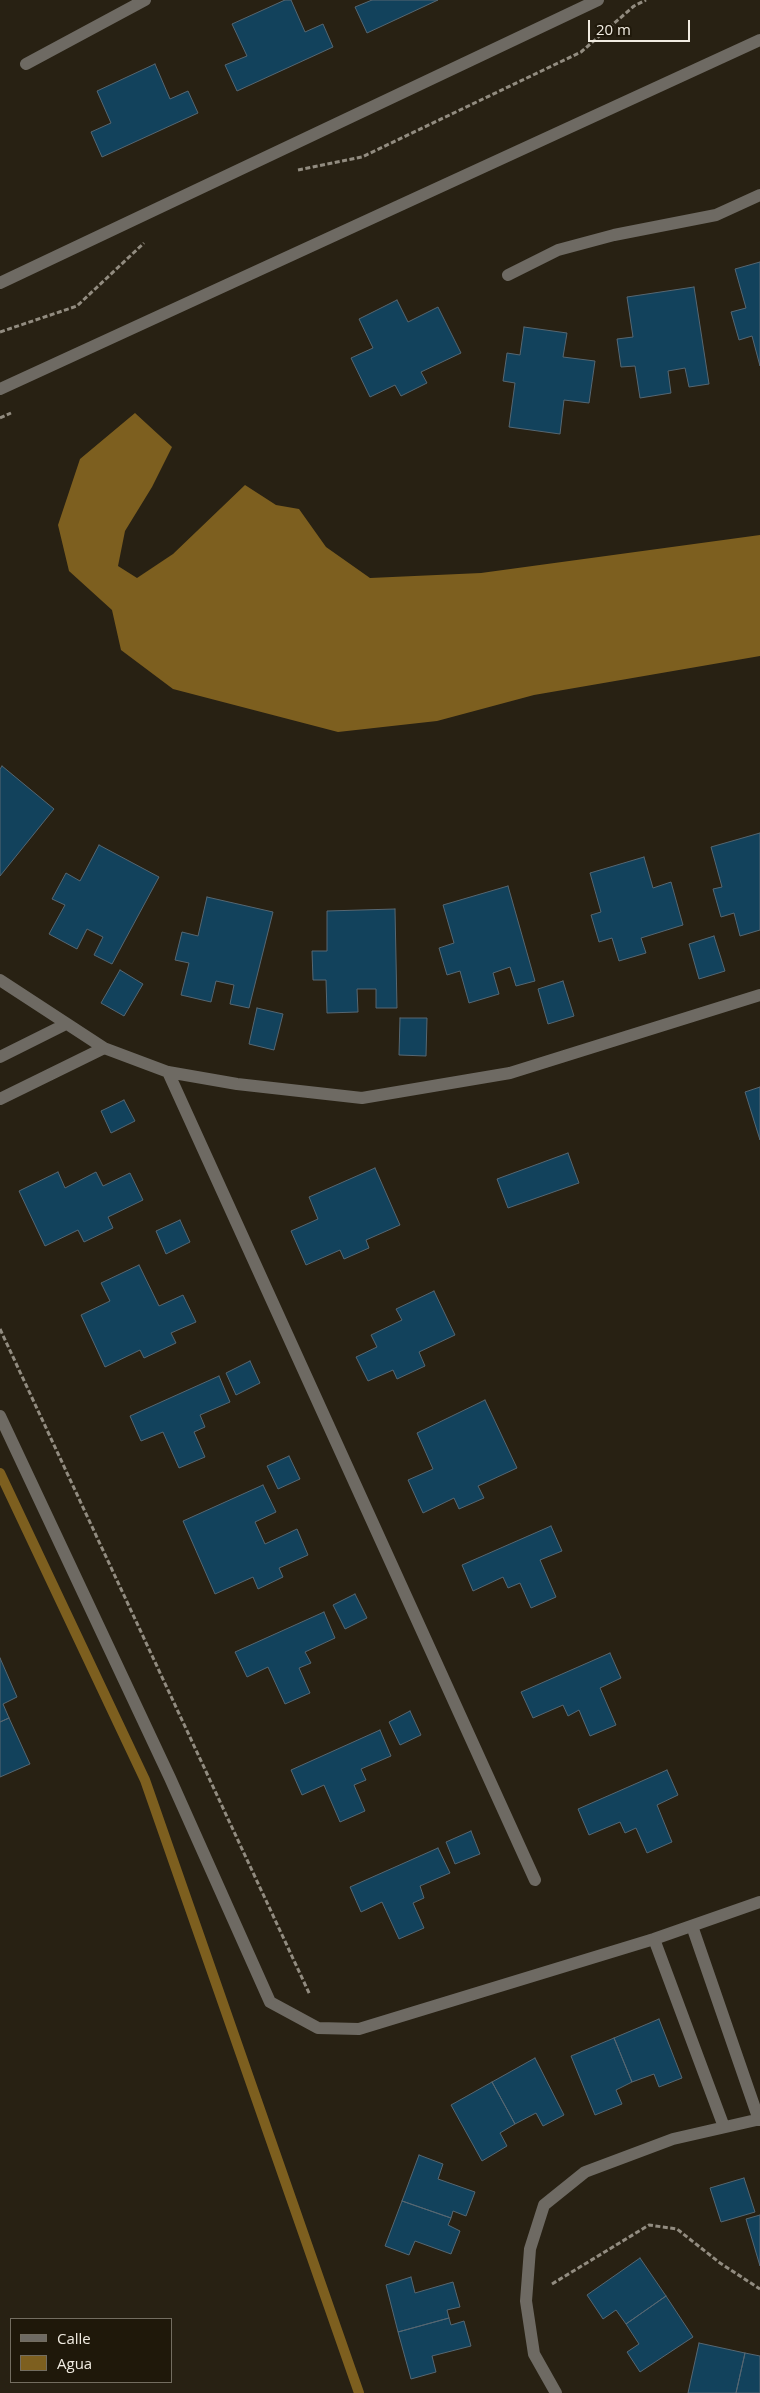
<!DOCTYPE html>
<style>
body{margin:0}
#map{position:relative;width:760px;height:2393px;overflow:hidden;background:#282113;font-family:"Open Sans",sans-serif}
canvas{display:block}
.legend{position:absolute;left:10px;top:2318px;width:162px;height:65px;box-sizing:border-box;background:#1f180a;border:1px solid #736d60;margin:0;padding:6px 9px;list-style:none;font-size:15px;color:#f1ece2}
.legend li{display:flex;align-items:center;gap:10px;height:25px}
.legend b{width:25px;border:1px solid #736d60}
.scale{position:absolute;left:588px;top:20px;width:102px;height:22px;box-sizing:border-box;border:2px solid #f1ece2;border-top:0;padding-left:6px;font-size:15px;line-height:18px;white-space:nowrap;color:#f1ece2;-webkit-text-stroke:4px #1f180a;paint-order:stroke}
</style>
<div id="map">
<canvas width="760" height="2393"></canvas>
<ul class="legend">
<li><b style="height:6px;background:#6e6a63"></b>Calle</li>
<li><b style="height:14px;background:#7d5f1f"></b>Agua</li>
</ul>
<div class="scale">20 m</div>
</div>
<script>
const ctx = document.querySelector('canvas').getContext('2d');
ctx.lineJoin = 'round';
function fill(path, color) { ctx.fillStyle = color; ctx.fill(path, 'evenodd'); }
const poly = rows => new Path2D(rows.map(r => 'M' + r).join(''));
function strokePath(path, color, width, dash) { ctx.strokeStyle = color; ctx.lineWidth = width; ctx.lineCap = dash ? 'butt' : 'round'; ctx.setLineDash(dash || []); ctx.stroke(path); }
fill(poly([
 [135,413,172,447,152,487,125,531,118,566,137,578,173,554,245,485,276,505,299,509,326,547,370,578,481,573,760,535,760,656,534,695,437,721,338,732,173,689,121,650,112,610,69,571,58,525,80,459]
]), '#7d5f1f');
strokePath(poly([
 [0,1473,145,1780,359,2393]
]), '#7d5f1f', 10);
const building = poly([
 [285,0,291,0,305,32,323,24,333,47,237,91,225,65,247,56,232,24,285,0],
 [372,0,438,0,367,33,355,7,372,0],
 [155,64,170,99,188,91,198,113,102,157,91,132,111,123,97,91,155,64],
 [760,262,760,366,752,336,739,340,731,312,746,308,735,269,760,262],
 [694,287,709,384,689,387,685,368,668,371,671,393,640,398,635,366,621,367,617,339,633,337,627,297,694,287],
 [397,300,408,322,438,307,461,353,421,372,427,383,401,396,395,385,370,397,351,358,373,348,359,319,397,300],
 [524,327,567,333,563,357,595,361,589,403,564,400,560,434,509,427,515,383,503,381,507,353,520,355,524,327],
 [2,766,54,809,0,876,0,769,2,766],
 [760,833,760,930,740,936,734,913,721,917,713,889,722,887,711,847,760,833],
 [99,845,159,877,112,964,94,955,103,937,87,929,77,949,49,934,65,905,52,899,66,873,80,881,99,845],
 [644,857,653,888,671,882,683,925,641,938,646,953,619,961,612,938,599,942,591,915,601,912,590,873,644,857],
 [508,886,535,981,516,986,510,967,493,973,499,994,469,1003,460,971,447,975,439,948,454,943,443,905,508,886],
 [207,897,273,912,249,1008,230,1004,234,985,216,981,211,1002,181,995,189,963,175,960,182,932,198,936,207,897],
 [395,909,397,1008,376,1008,376,989,357,989,358,1012,327,1013,326,980,313,980,312,951,327,951,327,911,395,909],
 [714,936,725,971,699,979,689,944,714,936],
 [120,970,143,984,124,1016,101,1003,120,970],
 [563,981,574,1016,548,1024,538,989,563,981],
 [257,1008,283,1014,274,1050,249,1044,257,1008],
 [400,1018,427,1018,426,1056,399,1055,400,1018],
 [760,1087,760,1140,745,1092,760,1087],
 [124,1100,135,1121,111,1133,101,1111,124,1100],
 [568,1153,579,1183,508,1208,497,1179,568,1153],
 [375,1168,400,1225,366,1240,369,1248,344,1259,340,1250,306,1265,291,1231,318,1219,309,1197,375,1168],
 [58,1172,65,1188,96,1172,103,1186,130,1173,143,1200,108,1217,113,1228,84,1242,78,1230,45,1246,19,1191,58,1172],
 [180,1220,190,1242,166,1254,156,1231,180,1220],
 [139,1265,159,1306,183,1295,196,1322,171,1333,176,1343,144,1358,140,1350,105,1367,81,1315,110,1301,101,1283,139,1265],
 [434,1291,455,1335,419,1352,425,1366,397,1379,393,1370,368,1381,356,1357,377,1347,371,1335,402,1320,396,1309,434,1291],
 [250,1361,260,1383,236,1395,226,1373,250,1361],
 [219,1376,230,1402,200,1415,205,1427,194,1432,205,1457,179,1468,163,1432,141,1441,130,1416,219,1376],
 [485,1400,517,1468,478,1486,484,1498,459,1509,454,1498,423,1513,408,1480,433,1469,417,1433,485,1400],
 [289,1456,300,1479,278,1489,267,1466,289,1456],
 [263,1485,276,1512,255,1522,265,1544,297,1529,308,1555,279,1568,283,1577,258,1589,253,1577,215,1594,183,1521,263,1485],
 [551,1526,562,1551,540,1560,556,1597,531,1608,520,1583,508,1588,503,1577,473,1591,462,1565,551,1526],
 [355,1594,367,1618,345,1629,333,1605,355,1594],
 [324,1612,335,1638,305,1652,311,1663,299,1668,310,1693,285,1704,268,1667,247,1677,235,1652,324,1612],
 [610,1653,621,1678,600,1688,616,1725,590,1736,579,1710,568,1716,563,1705,533,1718,521,1692,610,1653],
 [0,1658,17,1697,3,1704,9,1718,0,1722,0,1658],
 [410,1711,421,1735,400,1745,389,1722,410,1711],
 [9,1718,30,1764,0,1777,0,1722,9,1718],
 [380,1730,391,1756,361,1769,366,1780,354,1785,365,1811,340,1822,324,1785,302,1795,291,1770,380,1730],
 [667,1770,678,1795,657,1805,672,1842,647,1853,636,1828,625,1833,620,1822,589,1835,578,1809,667,1770],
 [471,1831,480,1854,455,1864,446,1842,471,1831],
 [438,1848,450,1873,420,1886,424,1898,413,1903,424,1928,399,1939,382,1902,361,1912,350,1887,438,1848],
 [659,2019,682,2078,659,2087,654,2074,632,2082,614,2038,659,2019],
 [614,2038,632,2082,616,2090,622,2104,595,2115,571,2056,614,2038],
 [535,2058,564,2115,543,2126,536,2113,515,2124,492,2082,535,2058],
 [492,2082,515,2124,500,2133,507,2146,482,2161,451,2105,492,2082],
 [419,2155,443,2164,438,2179,475,2192,466,2216,453,2211,451,2218,402,2201,419,2155],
 [744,2178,755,2212,721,2222,710,2188,744,2178],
 [402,2201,451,2218,448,2225,460,2231,451,2254,415,2241,409,2255,385,2246,402,2201],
 [760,2215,760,2266,746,2219,760,2215],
 [640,2258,666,2296,626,2324,616,2310,603,2319,587,2295,640,2258],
 [411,2277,415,2293,453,2282,460,2307,447,2310,449,2318,398,2332,386,2285,411,2277],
 [666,2296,693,2337,640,2372,627,2352,639,2344,626,2324,666,2296],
 [449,2318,451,2325,464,2321,471,2346,432,2356,436,2372,411,2379,398,2332,449,2318],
 [699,2343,745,2353,736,2393,688,2393,699,2343],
 [745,2353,760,2356,760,2393,736,2393,745,2353]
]);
fill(building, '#12425c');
strokePath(building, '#566772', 1);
strokePath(poly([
 [298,170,362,157,581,52,634,6,646,0],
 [0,332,77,306,144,243],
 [0,418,11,413],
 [0,1329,310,1995],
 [552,2284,649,2225,677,2229,720,2263,760,2289]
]), '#928c80', 3, [5, 2.5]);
strokePath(poly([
 [26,64,145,0],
 [508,275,558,250,614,235,716,215,760,195],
 [0,283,598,0],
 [0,389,760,40],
 [0,980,104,1048,168,1072,237,1084,362,1098,510,1073,760,995],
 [0,1057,66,1024],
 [168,1072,535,1880],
 [0,1099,104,1048],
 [0,1416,170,1778,270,2002,318,2028,359,2029,654,1939,760,1902],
 [692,1926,759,2120],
 [654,1939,724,2127],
 [556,2393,534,2354,526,2301,530,2249,544,2205,585,2172,673,2139,760,2119]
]), '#6e6a63', 12);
</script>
